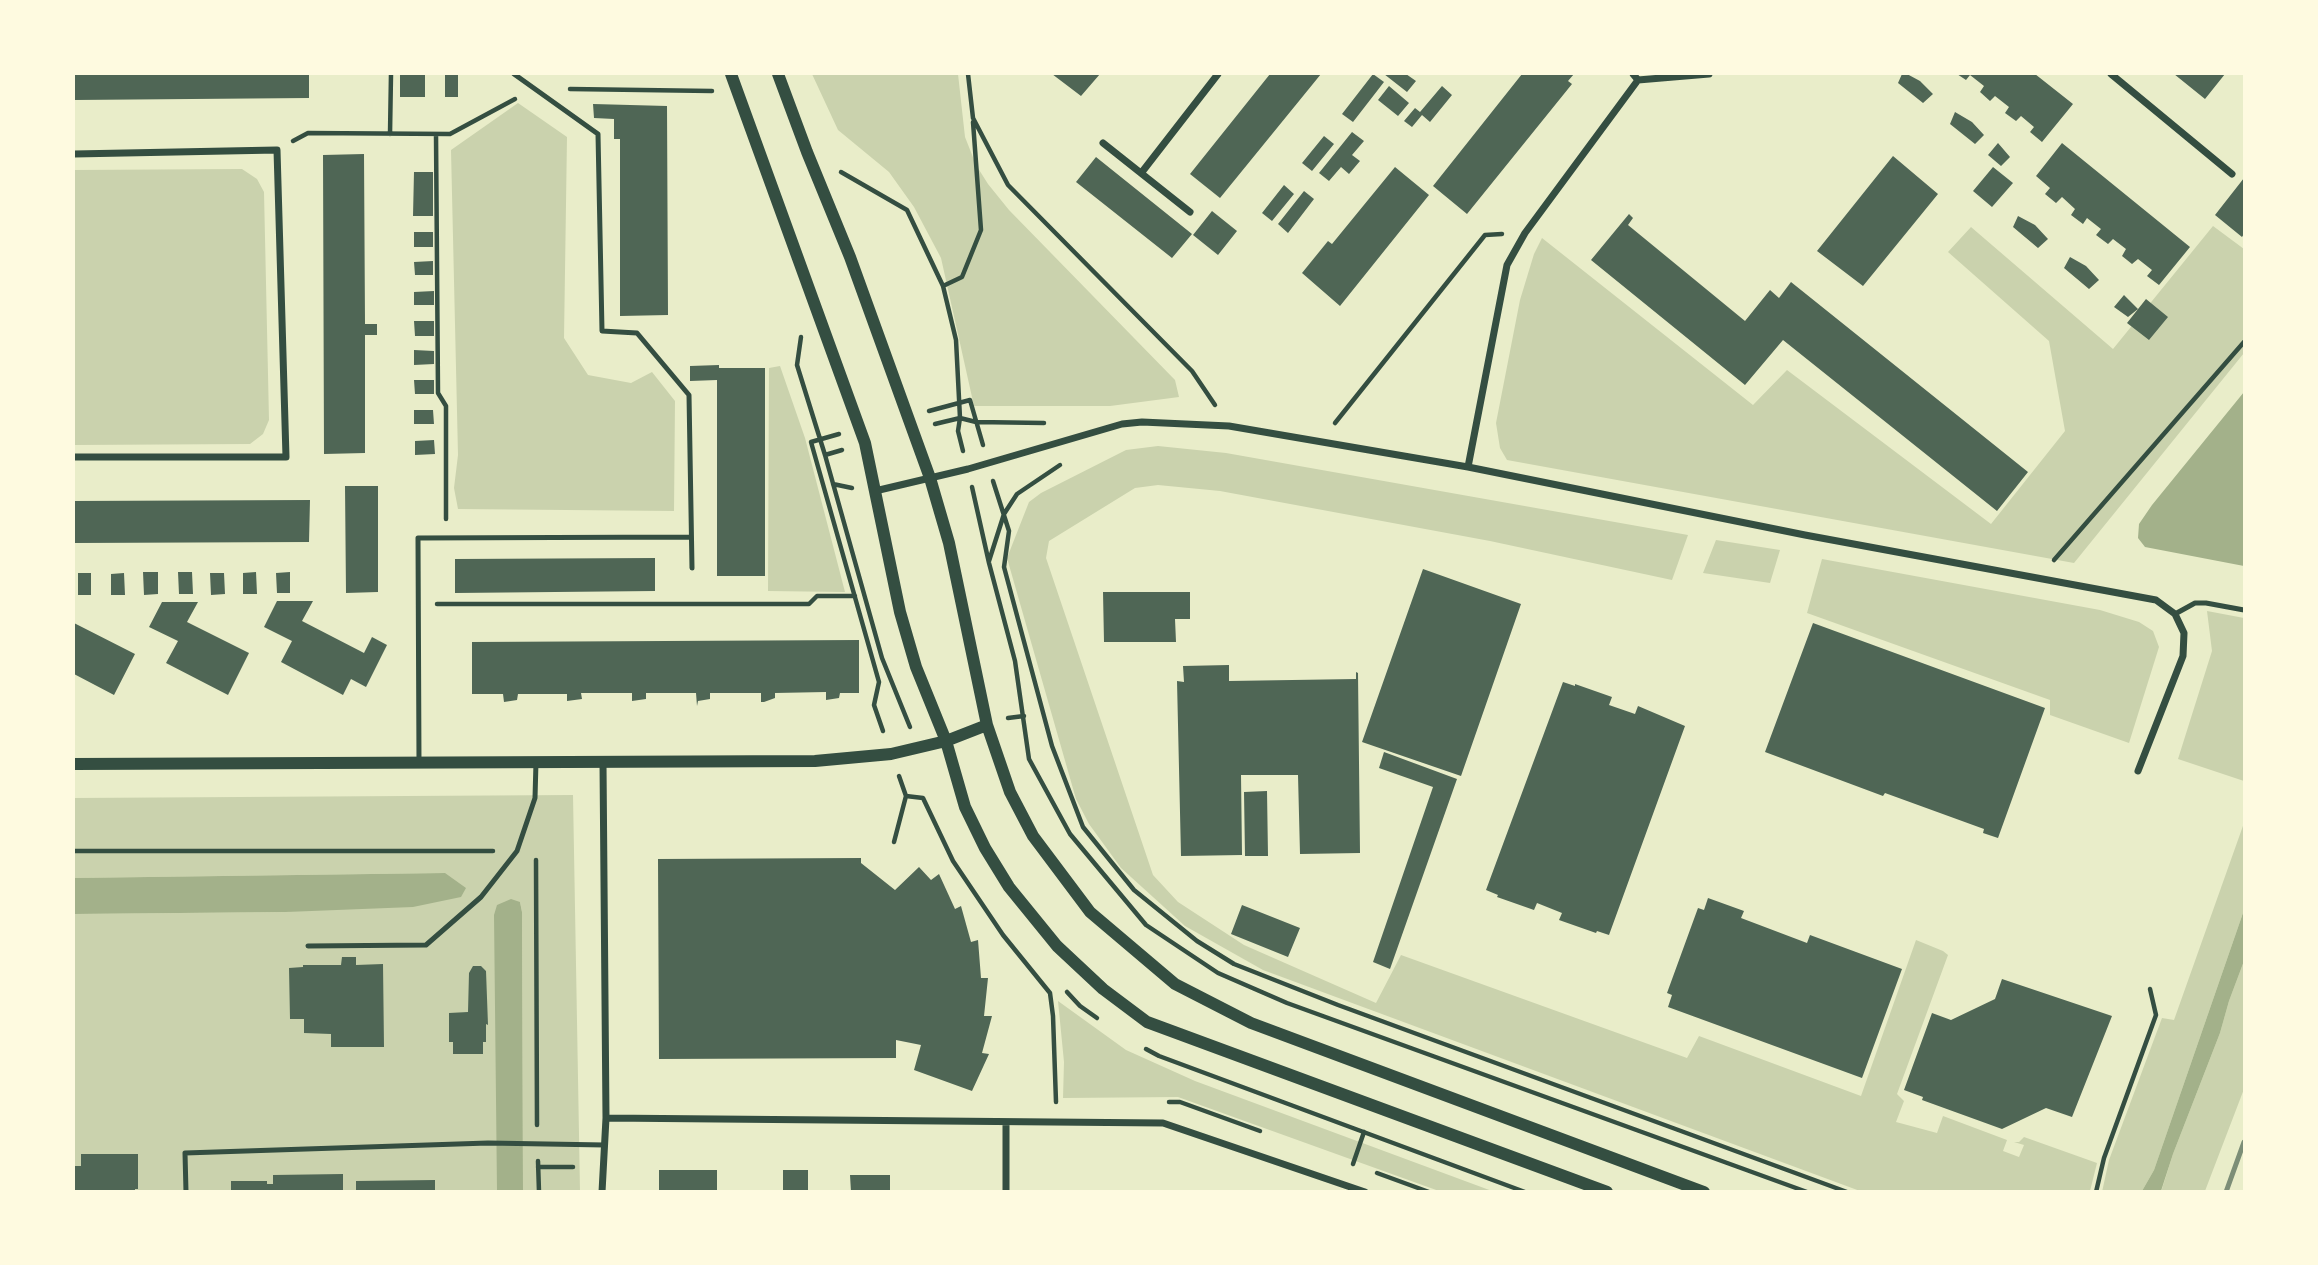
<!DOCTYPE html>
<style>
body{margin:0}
#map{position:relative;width:2318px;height:1265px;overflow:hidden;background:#e9edc9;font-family:"PT Sans",sans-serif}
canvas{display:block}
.frame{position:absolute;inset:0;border:75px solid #fefae0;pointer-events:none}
</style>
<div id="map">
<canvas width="2318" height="1265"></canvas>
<div class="frame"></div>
</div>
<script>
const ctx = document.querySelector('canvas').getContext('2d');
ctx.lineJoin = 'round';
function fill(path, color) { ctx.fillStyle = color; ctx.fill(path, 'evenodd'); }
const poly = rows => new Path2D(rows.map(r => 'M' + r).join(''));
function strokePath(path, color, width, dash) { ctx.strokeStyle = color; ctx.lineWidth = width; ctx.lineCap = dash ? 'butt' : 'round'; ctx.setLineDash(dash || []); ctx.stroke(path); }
fill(poly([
 [812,74,958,74,965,137,976,165,988,184,1009,210,1175,380,1179,397,1110,406,974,406,941,258,914,207,889,172,838,130],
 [518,103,567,137,564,338,588,375,631,383,652,372,675,401,674,511,458,509,454,488,458,455,451,150],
 [242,169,257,179,264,192,269,420,263,434,250,444,74,445,74,170],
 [2213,226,2244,249,2244,353,2074,563,1507,460,1500,448,1496,423,1520,300,1534,254,1542,238,1753,405,1787,370,1991,524,2065,431,2049,341,1948,252,1971,227,2113,349],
 [780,366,805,438,845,592,768,591,769,368],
 [1158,446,1226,453,1688,535,1672,580,1490,541,1220,491,1158,485,1135,488,1049,541,1046,558,1153,875,1178,902,1244,945,1376,1003,1401,955,1687,1058,1699,1036,1861,1096,1916,940,1943,951,1948,955,1897,1094,1904,1101,1896,1122,1937,1133,1943,1116,2007,1140,2003,1151,2019,1157,2024,1145,2014,1142,2019,1142,2024,1137,2097,1163,2090,1191,1860,1191,1263,970,1185,926,1121,868,1089,824,1076,799,1007,558,1029,502,1041,493,1126,450],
 [1716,540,1780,550,1770,583,1703,573],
 [1822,559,2100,610,2139,622,2153,631,2159,647,2129,743,2050,715,2050,700,1807,613],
 [2207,611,2244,618,2244,781,2178,759,2212,651],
 [573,795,580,1191,523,1191,522,912,520,902,497,1128,497,1191,74,1191,74,914,286,912,445,873,74,878,74,798],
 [2244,823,2244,910,2154,1170,2142,1191,2102,1192,2109,1160,2162,1018,2174,1020],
 [2244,961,2244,1089,2205,1191,2161,1192,2173,1154,2220,1033,2229,1001],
 [1058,1001,1126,1050,1195,1081,1492,1191,1439,1191,1178,1097,1063,1098,1064,1062]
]), '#cad2ad');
fill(poly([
 [2244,392,2244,566,2145,547,2138,538,2139,524,2152,505],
 [445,873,466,888,461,897,413,907,286,912,74,914,74,878],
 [511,899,520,902,522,912,523,1191,497,1191,494,915,497,905],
 [2244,910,2244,961,2229,1001,2220,1033,2173,1154,2161,1191,2142,1191,2154,1170]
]), '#a3b18a');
fill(poly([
 [74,74,309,74,309,98,74,100],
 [400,74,425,74,425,97,400,97],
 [445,74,458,74,458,97,445,97],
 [1052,74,1100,74,1081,96],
 [1270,74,1321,74,1220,198,1190,174],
 [1373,74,1384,82,1353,122,1342,114],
 [1384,74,1406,74,1416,81,1407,92],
 [1522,74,1574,74,1568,81,1572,84,1467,214,1433,186],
 [1902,74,1907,74,1920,81,1933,94,1923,103,1898,83],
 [1957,74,2035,74,2073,104,2042,142,2030,132,2034,127,2021,116,2016,121,2005,113,2009,107,1995,96,1990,101,1980,92,1984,86,1970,75,1966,80],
 [2174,74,2225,74,2205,99],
 [1389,86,1409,103,1398,116,1378,100],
 [1442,86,1452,95,1430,122,1422,115,1412,127,1404,121,1415,108,1420,112],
 [593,104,667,106,668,315,620,316,620,139,614,139,614,119,594,118],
 [1955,112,1972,122,1984,135,1975,144,1950,124],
 [1352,132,1364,141,1352,155,1360,161,1349,174,1341,167,1329,181,1319,173],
 [1324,136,1334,144,1312,171,1302,163],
 [1998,143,2010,157,2001,166,1988,155],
 [2062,143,2190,247,2159,285,2147,276,2152,270,2138,259,2132,264,2122,256,2126,249,2113,239,2108,244,2096,235,2101,229,2087,218,2083,224,2071,215,2075,209,2062,197,2056,203,2045,194,2050,188,2036,176],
 [364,154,365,324,377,324,377,335,365,335,365,453,324,454,323,155],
 [1893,156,1938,194,1863,286,1817,251],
 [1096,157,1192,234,1172,258,1076,182],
 [1395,167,1429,195,1340,306,1302,273,1328,241,1332,244],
 [1993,167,2013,183,1992,207,1973,191],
 [414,172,433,172,433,216,413,216],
 [2244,178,2244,234,2242,237,2215,215],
 [1284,185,1294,194,1272,221,1262,213],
 [1304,191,1314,199,1288,233,1278,224],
 [1212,211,1237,231,1218,255,1193,235],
 [1629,214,1633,218,1628,225,1745,321,1770,290,1779,298,1791,282,2028,472,1997,511,1783,340,1745,385,1591,260],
 [2018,216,2035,225,2048,239,2038,248,2013,227],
 [414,232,433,232,433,247,414,247],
 [2070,257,2086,266,2099,280,2089,289,2064,268],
 [433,261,433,275,415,275,414,262],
 [434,291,434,305,414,305,414,292],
 [2124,295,2138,309,2128,317,2114,307],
 [2146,299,2168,317,2149,340,2127,323],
 [414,321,434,321,434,336,415,336],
 [414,350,434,351,434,364,414,365],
 [719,365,719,368,765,368,765,576,717,576,717,380,690,381,690,366],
 [414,380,434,380,434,394,415,394],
 [414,410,433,410,434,424,414,424],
 [434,440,435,454,415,455,415,441],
 [345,486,378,486,378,592,346,593],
 [310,500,309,542,74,543,74,501],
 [655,558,655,591,455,593,455,559],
 [1423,569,1521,604,1461,776,1362,742],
 [143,572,158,572,158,594,144,595],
 [178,572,192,572,193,594,179,594],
 [256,572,257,594,243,594,243,573],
 [290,572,290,593,277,593,276,573],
 [78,573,91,573,91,595,78,595],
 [124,573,125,595,111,595,111,574],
 [210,573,224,573,225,594,211,595],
 [1103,592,1190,592,1190,619,1175,619,1176,642,1104,642],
 [277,601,313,601,302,621,364,653,372,637,387,645,366,687,351,679,343,695,281,662,292,641,264,627],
 [162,602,198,602,187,622,249,653,228,695,166,663,178,641,149,627],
 [74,623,135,654,114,695,74,674],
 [1813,623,2045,708,1998,838,1983,833,1984,829,1885,793,1883,796,1765,752],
 [859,640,859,693,840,693,839,698,826,700,826,692,775,693,775,698,764,702,761,702,761,693,710,693,710,699,698,701,697,706,696,693,646,693,646,699,632,701,632,693,581,693,582,699,567,701,567,694,518,694,517,700,504,702,503,694,472,694,472,642],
 [1229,665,1229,681,1356,679,1356,672,1358,673,1360,853,1300,854,1298,775,1241,775,1242,855,1181,856,1177,681,1184,682,1183,666],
 [1563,682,1575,686,1575,684,1612,697,1609,705,1635,714,1638,706,1685,726,1609,935,1597,931,1596,933,1559,920,1562,913,1537,903,1534,910,1497,897,1498,895,1486,890],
 [1384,752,1457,779,1390,969,1373,962,1433,787,1379,768],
 [1267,791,1268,856,1245,856,1244,792],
 [861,858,861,863,895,890,919,867,931,880,939,874,955,909,961,906,971,942,978,940,981,978,988,978,984,1016,992,1016,982,1053,989,1054,972,1091,914,1070,921,1045,896,1040,896,1058,659,1059,658,859],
 [1708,898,1744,911,1741,918,1807,943,1810,935,1902,969,1862,1078,1668,1007,1672,995,1667,993,1698,908,1704,910],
 [1242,905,1300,928,1288,957,1231,934],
 [342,957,356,957,356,965,383,964,384,1047,331,1047,331,1034,304,1033,304,1019,290,1019,289,968,303,967,303,965,341,965],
 [473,966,481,966,486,971,488,1025,486,1024,486,1042,483,1042,483,1054,453,1054,453,1042,449,1042,449,1013,468,1012,469,973],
 [2002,979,2112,1016,2072,1117,2046,1108,2002,1129,1922,1100,1923,1097,1904,1090,1932,1013,1951,1020,1995,999],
 [81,1154,138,1154,138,1189,135,1189,135,1192,74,1192,74,1166,81,1166],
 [659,1170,717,1170,717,1192,659,1192],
 [783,1170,808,1170,808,1192,783,1192],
 [343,1174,343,1192,231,1192,231,1181,267,1181,267,1184,273,1184,273,1175],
 [850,1175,890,1175,890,1192,851,1192],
 [435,1180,435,1192,356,1192,356,1181]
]), '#4f6655');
strokePath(poly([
 [968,74,973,118,1008,185,1192,371,1215,405],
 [570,89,712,91],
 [390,134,391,74],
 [436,134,438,393,446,406,446,519],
 [293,141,308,133,450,134,515,99],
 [841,172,907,210,943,286,956,340,960,418,958,431,963,451],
 [943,286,962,277,981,230,973,122],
 [801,337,797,365,825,455,882,658,910,727],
 [929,411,970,400,983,445],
 [1335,423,1485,235,1502,234],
 [935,424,960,418,976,422,1044,423],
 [839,434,811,442,879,682,874,705,883,731],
 [825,455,842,450],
 [993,481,1009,531,1004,567,1052,746,1083,827,1134,890,1197,941,1234,964,1338,1005,1847,1192],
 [833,484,852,488],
 [972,487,989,563,1015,661,1029,759,1070,834,1146,925,1218,973,1287,1003,1807,1192],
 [2054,560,2244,342],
 [989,561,1004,514,1017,494,1060,465],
 [437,604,809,604,817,596,855,596],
 [1008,718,1024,716],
 [899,776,906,796,923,798,953,861,1003,935,1050,993,1053,1016,1056,1102],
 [894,842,906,796],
 [74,851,493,851],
 [536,860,537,1125],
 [1067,992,1080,1006,1097,1018],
 [1146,1049,1159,1056,1525,1192],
 [1169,1102,1180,1102,1260,1131],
 [538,1161,539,1192],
 [1353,1164,1364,1132],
 [538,1167,573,1167],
 [1377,1173,1429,1192],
 [2096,1192,2104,1158,2156,1015,2150,989]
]), '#344e41', 4.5);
strokePath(poly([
 [514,74,598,134,602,331,637,333,689,395,692,568],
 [2175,614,2195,603,2206,603,2244,610],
 [419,763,418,538,691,537],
 [308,946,426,945,481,897,517,851,535,798,536,762],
 [186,1192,185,1153,488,1143,605,1145]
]), '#344e41', 5);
strokePath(poly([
 [2111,74,2232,174],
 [1638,80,1709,74],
 [1103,143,1190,212],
 [74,154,277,150,286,457,74,457],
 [1142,172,1218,74],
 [1468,467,1507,265,1525,233,1638,80,1633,74],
 [875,491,968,469,1122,424,1142,422,1229,426,1468,467,1805,535,2156,600,2175,614,2184,633,2183,656,2138,771],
 [606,1118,1163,1123,1365,1192],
 [602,1192,606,1118,603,763],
 [1006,1192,1006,1123]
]), '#344e41', 7);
strokePath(poly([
 [731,74,865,443,900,612,916,667,946,741,965,807,985,848,1009,887,1057,946,1103,989,1147,1022,1607,1192],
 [778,74,807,152,850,257,930,478,949,543,987,725,1010,792,1033,836,1090,912,1175,984,1251,1023,1704,1192],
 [74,764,815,761,891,754,946,741,987,725]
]), '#344e41', 12);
strokePath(poly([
 [2226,1192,2244,1142]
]), '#7c8e77', 5);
</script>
